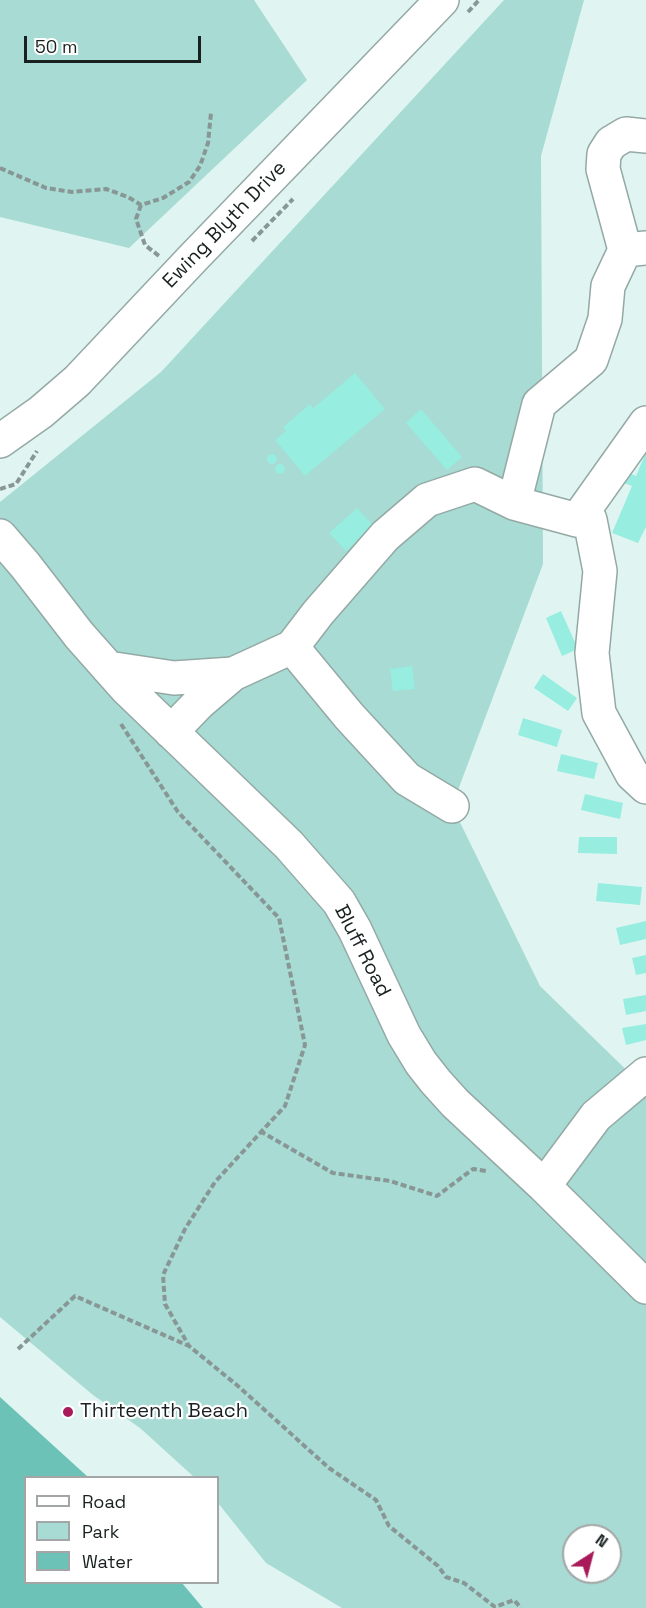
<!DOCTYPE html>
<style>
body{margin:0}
#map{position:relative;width:646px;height:1608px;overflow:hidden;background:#e0f5f2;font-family:"Space Grotesk",sans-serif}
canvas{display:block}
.legend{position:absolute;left:24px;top:1476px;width:195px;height:108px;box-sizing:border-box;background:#fff;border:2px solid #a3a6a6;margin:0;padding:8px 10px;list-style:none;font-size:18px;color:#192120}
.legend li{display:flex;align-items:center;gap:12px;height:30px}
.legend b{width:30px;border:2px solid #a3a6a6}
.north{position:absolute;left:562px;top:1524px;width:60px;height:60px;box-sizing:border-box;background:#fff;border:2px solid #a3a6a6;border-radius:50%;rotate:36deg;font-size:16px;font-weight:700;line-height:24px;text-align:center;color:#192120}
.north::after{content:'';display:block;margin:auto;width:21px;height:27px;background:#a81a59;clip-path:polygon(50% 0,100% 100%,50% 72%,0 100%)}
.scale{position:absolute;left:24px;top:36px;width:177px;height:27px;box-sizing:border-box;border:3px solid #192120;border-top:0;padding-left:8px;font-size:18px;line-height:21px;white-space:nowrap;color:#192120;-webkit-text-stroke:4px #fff;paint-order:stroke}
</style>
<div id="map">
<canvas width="646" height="1608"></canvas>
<ul class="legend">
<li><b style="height:8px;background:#fff"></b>Road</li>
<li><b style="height:16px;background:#a7dbd3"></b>Park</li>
<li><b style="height:16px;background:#6cc2b6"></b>Water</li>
</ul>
<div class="north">N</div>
<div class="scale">50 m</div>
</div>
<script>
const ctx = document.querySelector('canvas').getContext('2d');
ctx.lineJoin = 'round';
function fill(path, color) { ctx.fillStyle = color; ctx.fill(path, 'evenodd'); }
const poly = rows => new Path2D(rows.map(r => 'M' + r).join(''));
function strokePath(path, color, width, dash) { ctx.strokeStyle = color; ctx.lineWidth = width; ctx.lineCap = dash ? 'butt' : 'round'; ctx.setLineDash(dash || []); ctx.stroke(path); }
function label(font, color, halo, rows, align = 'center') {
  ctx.font = font + ' "Space Grotesk",sans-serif'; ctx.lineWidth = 4.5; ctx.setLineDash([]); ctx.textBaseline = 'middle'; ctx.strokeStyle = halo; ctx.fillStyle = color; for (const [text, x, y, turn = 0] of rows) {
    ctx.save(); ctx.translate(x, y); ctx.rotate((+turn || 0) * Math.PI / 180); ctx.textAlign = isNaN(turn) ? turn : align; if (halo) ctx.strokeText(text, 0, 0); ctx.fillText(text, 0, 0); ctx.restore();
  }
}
fill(poly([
 [0,0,254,0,307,80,129,248,0,217],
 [504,0,584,0,541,156,543,564,452,806,540,986,646,1089,646,1608,342,1608,266,1563,218,1503,218,1478,194,1477,140,1428,93,1395,0,1317,0,502,161,372],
 [574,1536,610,1536,610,1572,574,1572]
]), '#a7dbd3');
fill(poly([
 [0,1397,88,1477,26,1478,26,1582,182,1583,203,1608,0,1608]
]), '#6cc2b6');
fill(poly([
 [355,373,385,409,305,476,275,440,286,431,283,427,310,404,313,408],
 [421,409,462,457,447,470,406,423],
 [646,452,646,527,638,543,612,533,632,486,624,483,629,473,636,476],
 '267 459a5 5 0 1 1 10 0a5 5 0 1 1-10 0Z',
 '275 469a5 5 0 1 1 10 0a5 5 0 1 1-10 0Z',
 [357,508,373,525,346,551,329,533],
 [561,611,578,649,562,656,546,618],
 [412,666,415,689,393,691,390,669],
 [543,674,577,698,568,711,534,688],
 [523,718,562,730,557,747,518,735],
 [561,754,598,763,594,779,557,771],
 [585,794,623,803,620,819,581,810],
 [579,837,617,837,617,854,578,853],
 [598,883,642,887,640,905,596,901],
 [646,921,646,939,620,945,616,928],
 [646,955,646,973,636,975,632,958],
 [646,995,646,1011,626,1015,623,999],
 [646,1024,646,1040,626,1045,622,1028]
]), '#96ede0');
const minor = poly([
 [625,250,603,169,604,154,611,143,626,134,646,136],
 [0,441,41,412,77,381,193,258,442,0],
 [514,503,539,404,591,360,605,319,608,286,625,250,646,248],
 [577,520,646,423],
 [0,536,25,565,79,635,126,688,289,845,339,902,355,930,404,1035,421,1063,436,1082,455,1103,544,1186,646,1287],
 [292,647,349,716,407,779,452,806],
 [108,668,174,678,233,674],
 [171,732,199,703,233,674,292,647,318,613,385,536,427,500,475,484,514,503,577,520,590,520,600,571,592,653,599,713,632,774,646,787],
 [544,1186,596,1116,646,1074]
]);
strokePath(minor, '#94a9a5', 36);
strokePath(poly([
 [468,12,479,0],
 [0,168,46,188,72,192,106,189,128,197,141,205,163,198,189,182,200,166,208,143,211,113],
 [141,205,136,219,145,245,159,256],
 [252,241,293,199],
 [0,489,16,484,37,451],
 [121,724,178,812,279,918,305,1045,285,1106,215,1182,185,1229,163,1275,165,1304,189,1346,238,1386,329,1468,376,1500,389,1526,438,1566,446,1577,464,1583,495,1607,514,1600,521,1608],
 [260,1131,333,1173,390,1181,437,1196,473,1169,486,1171],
 [18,1349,75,1296,189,1346]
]), '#889795', 4, [6, 3]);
strokePath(minor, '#fff', 33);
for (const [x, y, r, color] of [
 [68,1412,6,"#a81a59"]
]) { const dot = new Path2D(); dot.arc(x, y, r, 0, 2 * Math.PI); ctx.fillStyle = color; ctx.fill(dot); strokePath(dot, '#fff', 2); }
label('20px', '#192120', '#fff', [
 ["Ewing Blyth Drive",225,225,-46],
 ["Bluff Road",362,951,63]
]);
label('20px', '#192120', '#fff', [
 ["Thirteenth Beach",80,1412]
], 'left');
</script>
